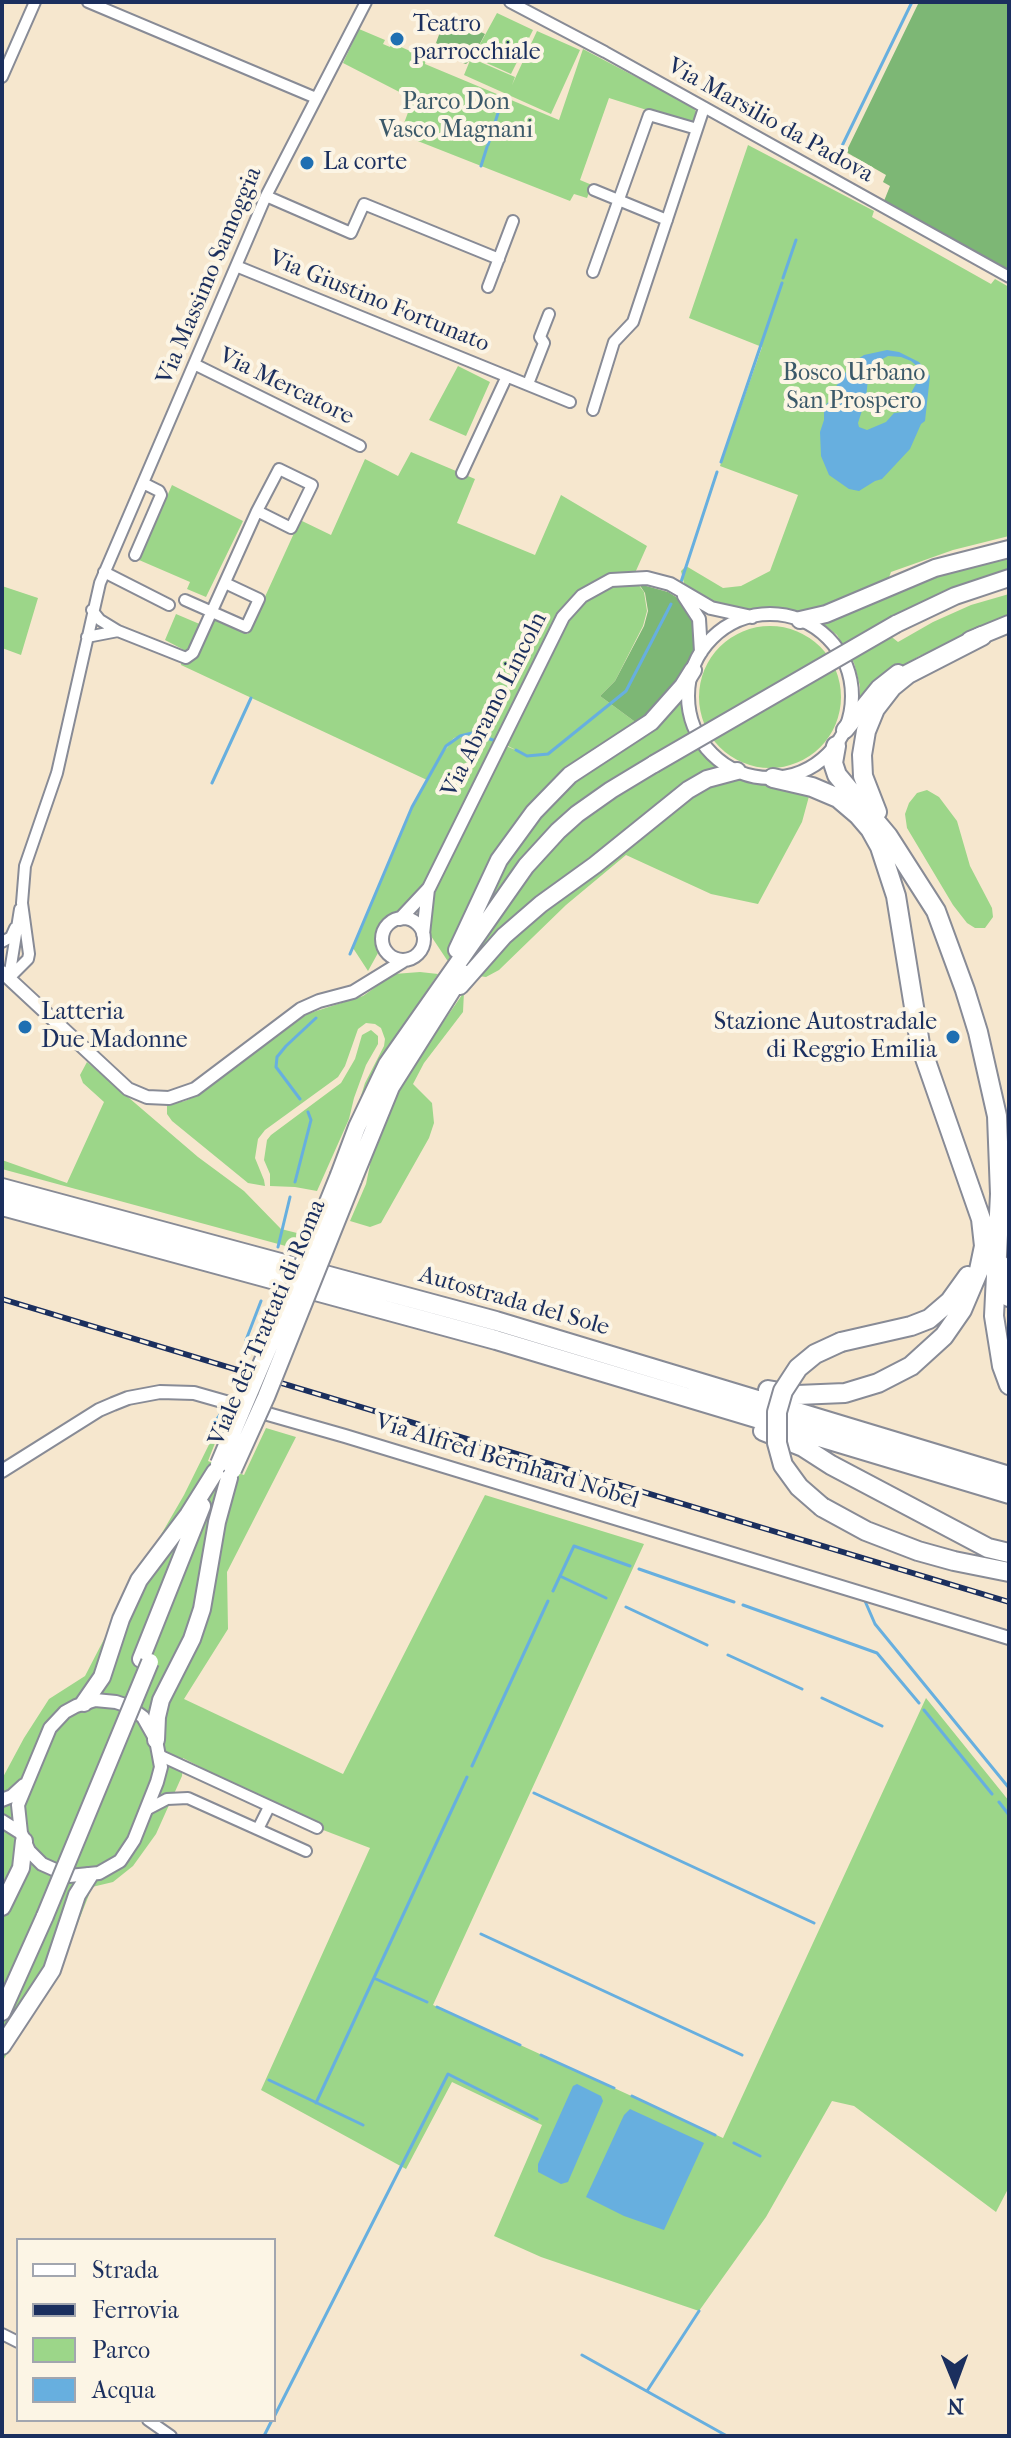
<!DOCTYPE html>
<style>
body{margin:0}
#map{position:relative;width:1011px;height:2438px;overflow:hidden;background:#f6e7ce;font-family:"IM FELL French Canon",serif}
canvas{display:block}
.frame{position:absolute;inset:0;border:4px solid #1b2f5e;pointer-events:none}
.legend{position:absolute;left:16px;top:2238px;width:260px;height:184px;box-sizing:border-box;background:#fcf5e5;border:2px solid #a2a6af;margin:0;padding:10px 14px;list-style:none;font-size:24px;color:#1b2f5e}
.legend li{display:flex;align-items:center;gap:16px;height:40px}
.legend b{width:40px;border:2px solid #a2a6af}
.north{position:absolute;left:915px;top:2342px;width:80px;height:80px;-webkit-text-stroke:6px #fcf5e5;paint-order:stroke;rotate:179deg;font-size:22px;font-weight:700;line-height:32px;text-align:center;color:#1b2f5e}
.north::after{content:'';display:block;margin:auto;width:28px;height:36px;background:#1b2f5e;clip-path:polygon(50% 0,100% 100%,50% 72%,0 100%)}
</style>
<div id="map">
<canvas width="1011" height="2438"></canvas>
<div class="frame"></div>
<ul class="legend">
<li><b style="height:10px;background:#fff"></b>Strada</li>
<li><b style="height:10px;background:#1b2f5e"></b>Ferrovia</li>
<li><b style="height:22px;background:#9cd689"></b>Parco</li>
<li><b style="height:22px;background:#67afdf"></b>Acqua</li>
</ul>
<div class="north">N</div>
</div>
<script>
const ctx = document.querySelector('canvas').getContext('2d');
ctx.lineJoin = 'round';
function fill(path, color) { ctx.fillStyle = color; ctx.fill(path, 'evenodd'); }
const poly = rows => new Path2D(rows.map(r => 'M' + r).join(''));
function strokePath(path, color, width, dash) { ctx.strokeStyle = color; ctx.lineWidth = width; ctx.lineCap = dash ? 'butt' : 'round'; ctx.setLineDash(dash || []); ctx.stroke(path); }
function label(font, color, halo, rows, align = 'center') {
  ctx.font = font + ' "IM FELL French Canon",serif'; ctx.lineWidth = 8; ctx.setLineDash([]); ctx.textBaseline = 'middle'; ctx.strokeStyle = halo; ctx.fillStyle = color; for (const [text, x, y, turn = 0] of rows) {
    ctx.save(); ctx.translate(x, y); ctx.rotate((+turn || 0) * Math.PI / 180); ctx.textAlign = isNaN(turn) ? turn : align; if (halo) ctx.strokeText(text, 0, 0); ctx.fillText(text, 0, 0); ctx.restore();
  }
}
fill(poly([
 [497,13,533,30,511,74,473,57],
 [359,29,385,40,383,44,390,47,392,43,426,58,425,64,559,120,583,49,693,107,697,113,694,125,609,98,580,180,592,185,587,198,574,194,570,201,400,134,413,99,343,63],
 [537,31,580,50,551,114,464,75,471,58,515,77,512,85],
 [748,145,874,211,872,217,991,284,995,279,1009,287,1009,536,953,550,891,572,888,580,837,604,806,612,777,608,750,611,722,608,685,587,681,571,686,566,723,588,741,586,770,571,798,495,720,466,762,347,689,318],
 [458,366,490,382,466,436,429,420],
 [411,452,475,479,457,523,535,555,561,495,647,546,635,573,602,578,580,591,569,601,562,610,497,741,485,735,472,732,454,738,445,747,442,753,455,739,472,734,494,741,424,886,398,915,391,917,379,929,378,953,368,971,353,948,413,807,427,780,181,665,184,650,165,640,176,614,209,628,214,619,248,634,300,520,331,535,365,459,398,476],
 [172,485,243,521,206,597,187,589,190,582,139,560],
 [1009,557,1009,574,888,634,898,642,933,622,971,605,1009,594,1009,620,919,656,876,683,860,703,860,686,854,663,837,635,822,623,913,584,963,568],
 [638,584,644,592,647,611,643,626,615,681,600,696,638,724,686,688,687,713,693,730,702,745,720,764,745,776,811,789,802,822,758,904,711,894,626,855,566,905,499,970,486,977,471,975,447,960,431,936,429,930,429,908,435,890,506,746,518,751,506,745,570,616,589,598,611,586],
 [2,586,38,598,21,655,2,648],
 '699 697a71 71 0 1 1 142 0a71 71 0 1 1-142 0Z',
 [927,790,939,797,957,821,970,866,992,908,993,917,985,928,975,928,967,923,953,905,907,828,905,814,909,803,917,793],
 [420,972,438,974,395,1038,359,1102,365,1083,384,1046,385,1039,381,1028,375,1024,366,1023,358,1029,345,1066,338,1077,265,1130,258,1139,255,1158,264,1180,265,1186,248,1183,172,1121,167,1114,167,1105,185,1101,196,1096,307,1014,363,996,394,974],
 [464,992,463,1012,424,1063,413,1084,432,1103,434,1123,429,1138,381,1223,370,1227,350,1221,366,1184,375,1141,392,1103,406,1076],
 [371,1030,378,1036,378,1044,366,1065,354,1098,349,1119,317,1191,295,1187,270,1186,270,1174,264,1160,267,1140,271,1135,341,1083,355,1059,362,1035],
 [87,1062,198,1157,244,1191,281,1229,297,1233,293,1248,2,1169,2,1160,67,1183,104,1102,83,1083,80,1075],
 [235,1392,208,1461,244,1475,266,1428,296,1437,227,1572,228,1629,184,1699,343,1774,485,1495,644,1544,433,2005,723,2138,926,1698,1009,1801,1009,2187,996,2212,854,2106,832,2101,766,2217,699,2311,541,2257,494,2236,542,2125,452,2082,406,2169,261,2090,370,1848,318,1828,183,1758,182,1776,156,1834,133,1866,113,1882,92,1887,59,1971,2,2062,2,1779,24,1738,49,1699,85,1676,133,1583,184,1495]
]), '#9cd689');
fill(poly([
 [919,2,1009,2,1009,270,884,201,890,186,883,182,886,175,846,152],
 [454,18,464,21,464,24,485,34,473,57,466,64,460,62,462,56,436,43,440,32,448,31],
 [639,584,668,592,676,597,689,609,693,616,696,644,685,668,666,700,638,724,600,696,615,681,644,626,648,611,645,593]
]), '#7db775');
fill(poly([
 [887,350,899,352,919,362,930,376,925,421,921,424,910,449,882,479,875,481,859,491,849,489,829,475,821,456,820,432,824,420,824,407,831,399,835,388,852,363,864,355],
 [888,356,901,357,911,361,918,367,920,377,912,391,910,404,904,412,894,413,886,422,867,430,859,427,858,423,866,398,868,379,877,362],
 [577,2084,601,2096,603,2101,568,2182,561,2184,538,2172,538,2164,573,2086],
 [630,2109,704,2143,664,2230,624,2216,586,2197,624,2115]
]), '#67afdf');
strokePath(poly([
 [488,145,503,97],
 [841,148,912,2],
 [481,166,487,147],
 [783,278,796,240],
 [721,462,782,283],
 [681,582,717,472],
 [516,750,527,756,548,754,626,691,671,604],
 [212,783,251,698],
 [350,954,412,807,446,746,460,736,472,733,493,740],
 [300,1099,276,1067,277,1057,286,1046,316,1018],
 [295,1182,311,1120,308,1112],
 [278,1247,290,1197],
 [246,1340,261,1301],
 [208,1432,221,1413],
 [639,1569,734,1602],
 [560,1576,606,1598],
 [553,1591,574,1546,630,1566],
 [865,1601,875,1624,1009,1788],
 [743,1605,877,1653,919,1703],
 [626,1607,707,1645],
 [728,1655,802,1689],
 [822,1698,882,1726],
 [924,1710,992,1794],
 [472,1766,548,1601],
 [534,1793,814,1923],
 [999,1802,1009,1815],
 [481,1934,742,2055],
 [376,1979,427,2002],
 [437,2007,520,2045],
 [541,2055,614,2088],
 [269,2080,363,2125],
 [632,2096,715,2135],
 [316,2103,467,1777],
 [734,2143,760,2156],
 [582,2355,727,2436],
 [647,2391,699,2311],
 [274,2417,448,2074,537,2119],
 [264,2436,272,2420]
]), '#67afdf', 3);
const minor = poly([
 [88,2,316,98],
 [510,2,605,52,1009,277],
 [2,77,35,2],
 [594,190,667,220],
 [266,196,351,233,364,204,499,259],
 [236,266,570,402],
 [593,272,649,115,697,129],
 [488,287,513,221],
 [194,364,360,446],
 [528,384,544,343,540,337,549,314],
 [593,410,614,342,633,322,704,108],
 [462,473,507,376],
 [135,555,161,495,159,491,143,483],
 [104,572,169,605],
 [185,600,246,627,259,599,225,583],
 [92,610,100,620,118,631,186,658,193,653,257,511,291,528,312,485,279,469,257,511],
 [87,637,118,631],
 [2,942,11,937,15,928],
 [9,978,28,959,29,954,22,903,25,866,57,773,100,583,266,196,366,2],
 [9,978,20,909],
 [161,1756,317,1828],
 [146,1810,167,1799,188,1798,306,1851],
 [258,1829,269,1807],
 [2,2334,18,2342],
 [148,2420,171,2436]
]);
const tertiary = poly([
 [684,596,699,619,701,652],
 '688 696a82 82 0 1 1 164 0a82 82 0 1 1-164 0Z',
 '382 939a21 21 0 1 1 42 0a21 21 0 1 1-42 0Z',
 [400,919,429,888,563,617,582,596,611,580,647,578,670,584,711,608,752,617],
 [423,934,428,889],
 [2,972,128,1089,147,1097,169,1098,195,1089,301,1009,319,1001,353,992,405,960],
 [2,1471,99,1410,113,1404,128,1398,160,1392,194,1393,345,1436,1009,1638],
 [95,1700,116,1702,128,1706,143,1717,156,1740,161,1767,157,1782,134,1840,120,1861,99,1873,69,1876,42,1864,29,1851,21,1833,18,1805,50,1728,65,1712,76,1706,95,1700],
 [2,1800,12,1796,24,1785],
 [2,1821,21,1833]
]);
const trunk = poly([
 [800,620,826,614,935,568,1009,549],
 [896,624,955,596,1009,578],
 [970,640,1009,624],
 [845,730,879,688,898,673],
 [457,950,499,860,534,812,570,775,651,722,683,686,693,670],
 [460,986,504,936,541,904,595,865,688,790,707,779,737,771],
 [339,1175,357,1127,387,1064,526,866,558,831,577,814,611,790,654,764],
 [353,1180,391,1087,463,973],
 [141,1659,202,1506],
 [84,1703,102,1677,121,1619,139,1580,188,1515,215,1472],
 [156,1740,157,1717,161,1700,192,1639,202,1609,217,1522,229,1478],
 [2,1907,21,1868,24,1841],
 [2,2012,45,1916],
 [2,2046,52,1970,77,1895,89,1876]
]);
const motorway = poly([
 [836,746,833,763,837,775,888,836,936,911,965,990,978,1032,997,1116,1000,1194,994,1316,1002,1366,1009,1385],
 [877,812,863,776,862,755,866,731,875,709,892,687,908,674,982,636],
 [2,1188,496,1321,1009,1476],
 [2,1206,496,1340,1009,1494],
 [1001,1265,1009,1297],
 [841,1342,911,1326,929,1319,950,1301,968,1276],
 [768,1390,797,1395,845,1393,878,1383,911,1366,944,1336,962,1310,979,1270,984,1246,981,1219,920,1044,896,896,880,847,870,829,858,815,838,798,812,787,773,778],
 [763,1431,803,1447,831,1465,988,1548,1009,1553],
 [822,1507,866,1531,918,1551,954,1561,1009,1572]
]);
strokePath(minor, '#888b96', 14);
strokePath(tertiary, '#888b96', 16);
strokePath(trunk, '#888b96', 20);
strokePath(motorway, '#888b96', 22);
strokePath(minor, '#fff', 10);
strokePath(tertiary, '#fff', 12);
strokePath(trunk, '#fff', 16);
strokePath(motorway, '#fff', 18);
const rail = poly([
 [2,1299,1009,1602]
]);
strokePath(rail, '#1b2f5e', 6);
strokePath(rail, '#fcf5e5', 3, [9]);
const trunkBridge = poly([
 [654,764,896,624],
 [219,1464,281,1318,339,1175],
 [233,1470,266,1397,353,1180],
 [45,1916,150,1662]
]);
const motorwayBridge = poly([
 [822,1507,799,1487,783,1465,777,1443,777,1412,783,1391,798,1368,815,1354,841,1342]
]);
strokePath(trunkBridge, '#888b96', 20, []);
strokePath(motorwayBridge, '#888b96', 22, []);
strokePath(trunkBridge, '#fff', 16);
strokePath(motorwayBridge, '#fff', 18);
for (const [x, y, r, color] of [
 [397,39,8,"#1f6fb2"],
 [307,163,8,"#1f6fb2"],
 [25,1027,8,"#1f6fb2"],
 [953,1037,8,"#1f6fb2"]
]) { const dot = new Path2D(); dot.arc(x, y, r, 0, 2 * Math.PI); ctx.fillStyle = color; ctx.fill(dot); strokePath(dot, '#fcf5e5', 3); }
label('24px', '#1b2f5e', '#fcf5e5', [
 ["Teatro",413,25],
 ["parrocchiale",413,53],
 ["La corte",323,163],
 ["Latteria",41,1013],
 ["Due Madonne",41,1041],
 ["Stazione Autostradale",937,1023,"right"],
 ["di Reggio Emilia",937,1051,"right"]
], 'left');
label('24px', '#3b5969', '#fcf5e5', [
 ["Parco Don",456,103],
 ["Vasco Magnani",456,131],
 ["Bosco Urbano",854,374],
 ["San Prospero",854,402]
]);
label('24px', '#1b2f5e', '#fcf5e5', [
 ["Via Marsilio da Padova",770,121,29],
 ["Via Massimo Samoggia",210,276,-67],
 ["Via Giustino Fortunato",379,302,22],
 ["Via Mercatore",286,387,26],
 ["Via Abramo Lincoln",495,705,-63],
 ["Autostrada del Sole",514,1302,16],
 ["Viale dei Trattati di Roma",268,1323,-67],
 ["Via Alfred Bernhard Nobel",507,1462,17]
]);
</script>
